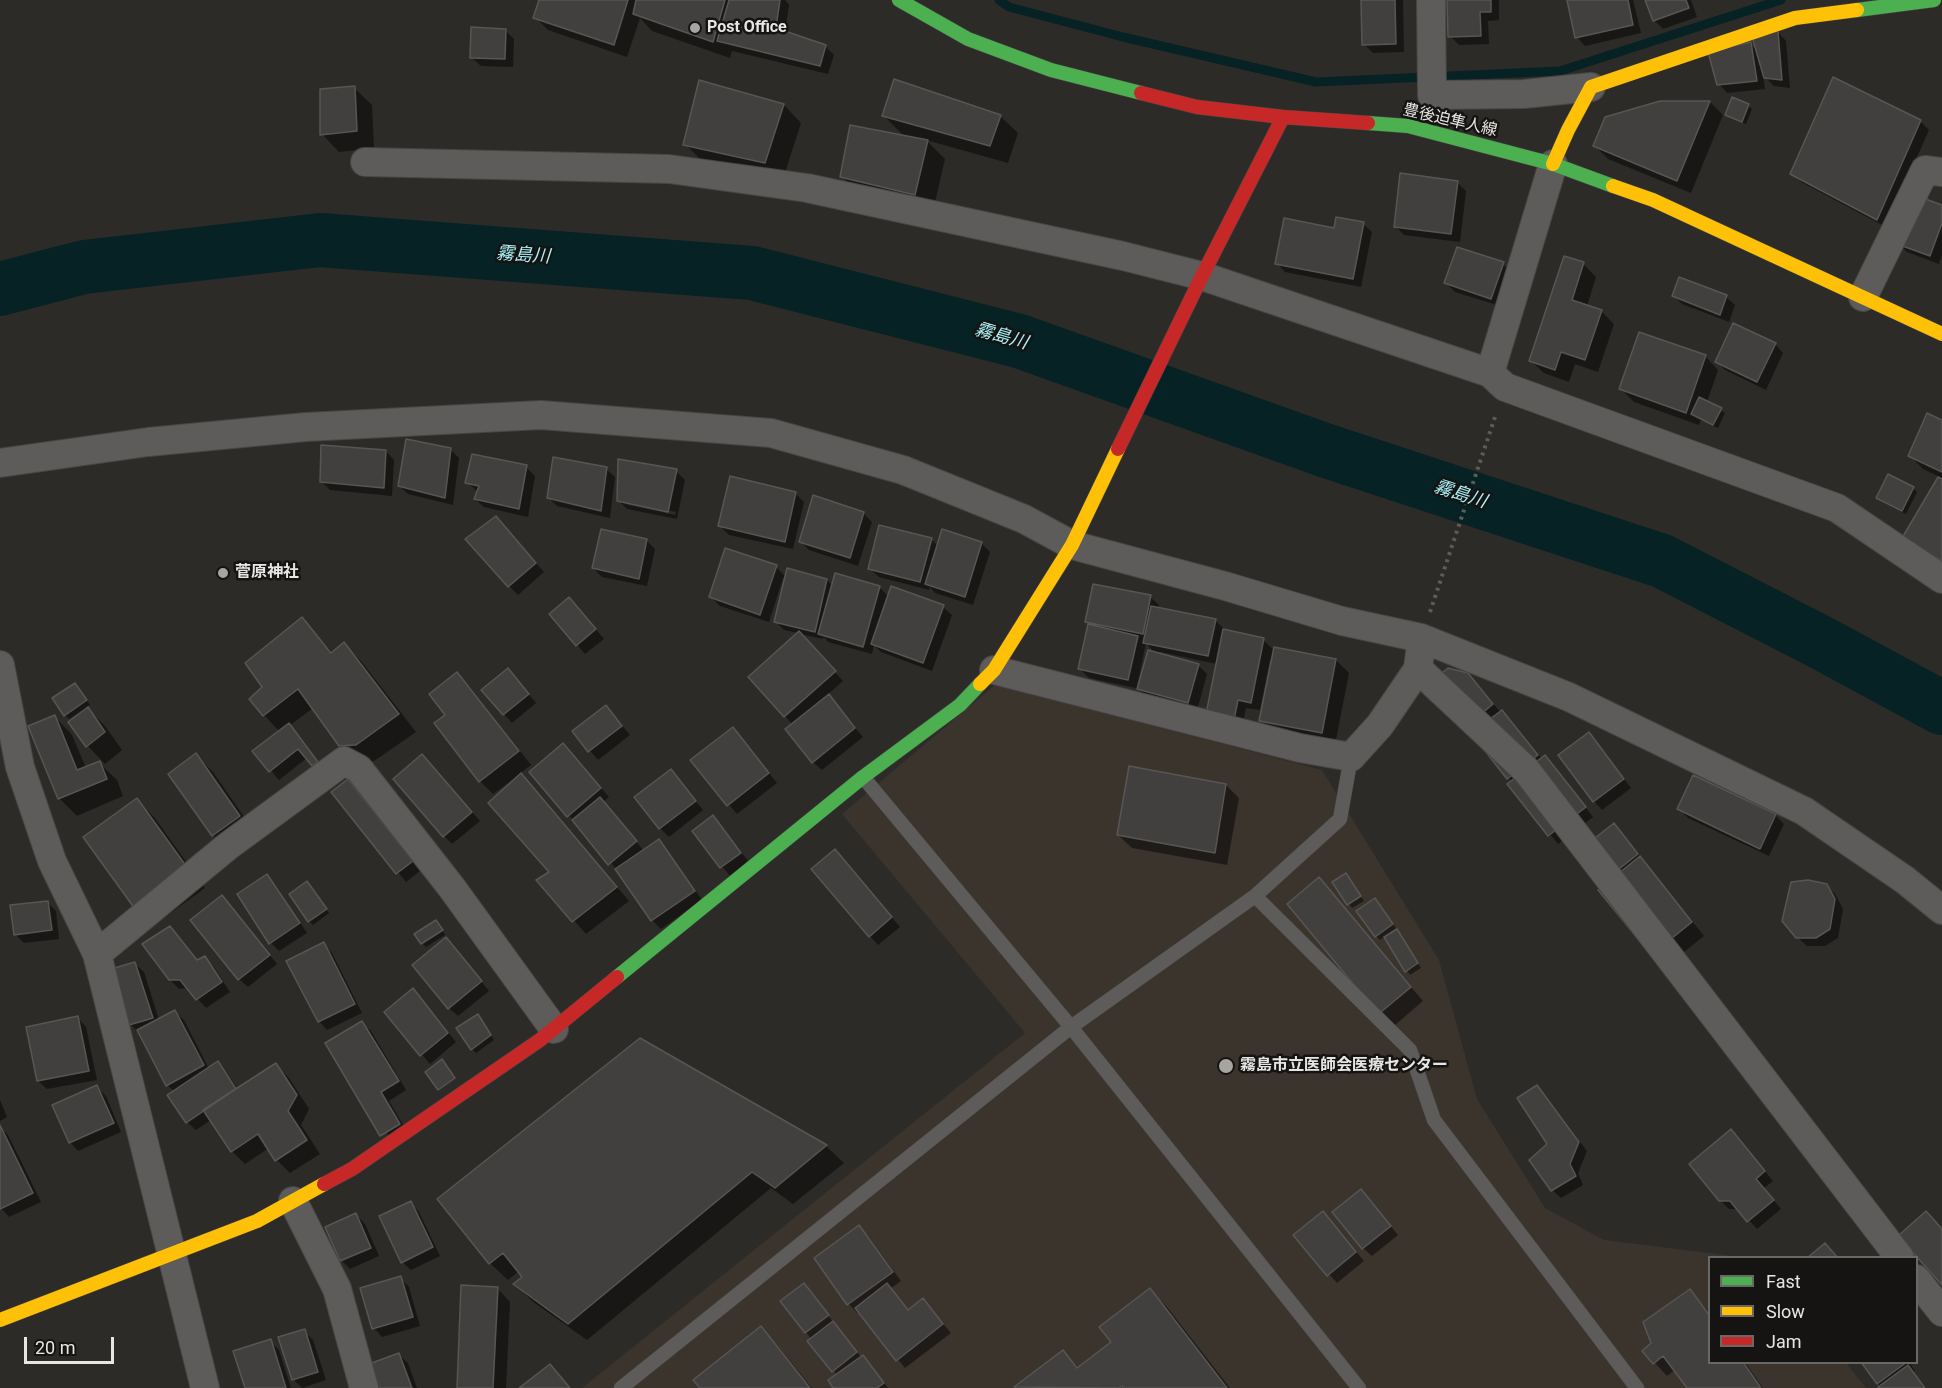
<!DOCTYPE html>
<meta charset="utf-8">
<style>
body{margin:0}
#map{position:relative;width:1942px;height:1388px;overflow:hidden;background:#2d2b28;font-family:Roboto,sans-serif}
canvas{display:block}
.legend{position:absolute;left:1708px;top:1256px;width:210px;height:108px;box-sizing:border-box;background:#151412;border:2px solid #696866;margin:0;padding:8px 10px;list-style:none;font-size:18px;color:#e8e6e4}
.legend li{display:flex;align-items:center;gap:12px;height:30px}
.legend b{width:30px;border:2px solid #696866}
.scale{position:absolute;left:24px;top:1337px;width:90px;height:27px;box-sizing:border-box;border:3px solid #e8e6e4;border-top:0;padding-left:8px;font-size:18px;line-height:21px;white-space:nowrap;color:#e8e6e4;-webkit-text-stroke:4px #151412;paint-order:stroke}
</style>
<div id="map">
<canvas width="1942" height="1388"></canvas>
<ul class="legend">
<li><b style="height:8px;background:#4caf50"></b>Fast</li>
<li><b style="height:8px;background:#ffc107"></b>Slow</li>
<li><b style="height:8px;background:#c62828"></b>Jam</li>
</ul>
<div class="scale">20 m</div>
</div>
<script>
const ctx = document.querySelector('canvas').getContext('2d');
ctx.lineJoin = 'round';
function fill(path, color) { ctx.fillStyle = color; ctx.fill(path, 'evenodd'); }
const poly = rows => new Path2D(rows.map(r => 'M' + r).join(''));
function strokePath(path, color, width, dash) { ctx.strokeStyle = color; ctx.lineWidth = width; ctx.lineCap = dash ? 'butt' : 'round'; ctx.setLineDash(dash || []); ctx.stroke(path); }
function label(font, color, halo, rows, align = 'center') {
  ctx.font = font + ' Roboto,"Noto Sans JP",sans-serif'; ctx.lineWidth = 5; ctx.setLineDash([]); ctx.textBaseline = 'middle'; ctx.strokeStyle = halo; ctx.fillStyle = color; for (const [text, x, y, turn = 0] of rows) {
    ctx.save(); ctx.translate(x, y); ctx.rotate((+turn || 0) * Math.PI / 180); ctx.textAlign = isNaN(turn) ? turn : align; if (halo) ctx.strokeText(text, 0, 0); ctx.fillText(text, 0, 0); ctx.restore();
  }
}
fill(poly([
 [995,685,1322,770,1439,960,1477,1099,1545,1208,1604,1240,1741,1257,1710,1258,1710,1362,1846,1363,1866,1388,582,1388,1025,1033,842,814]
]), '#3b342d');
fill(poly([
 [540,0,785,0,789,5,785,32,825,46,834,55,828,74,732,51,730,58,652,31,640,18,627,57,548,30,535,17],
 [1363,0,1403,0,1404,52,1373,53,1364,44],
 [1448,0,1499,0,1499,20,1488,21,1489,44,1459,45,1450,36],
 [1575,0,1633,0,1641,33,1585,46,1577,37],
 [1647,0,1691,0,1697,17,1663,29,1654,20],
 [505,30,514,39,513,67,481,66,472,58],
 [1778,32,1786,41,1790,88,1774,86,1763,75,1765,89,1727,93,1719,84,1750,44,1758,51],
 [1834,79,1921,122,1929,130,1886,227,1801,182,1792,173],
 [700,82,784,105,801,123,783,179,703,162,685,144],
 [354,88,372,105,374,148,339,152,322,134],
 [1710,102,1723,115,1691,193,1608,159,1595,146,1660,103],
 [1748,105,1752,109,1746,124,1731,118,1727,114],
 [884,116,1000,116,1018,133,1008,163,926,140,945,159,933,211,859,194,842,176,905,137],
 [1457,182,1466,191,1460,242,1404,235,1395,226],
 [1942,207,1942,255,1939,264,1907,252,1899,244],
 [1363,224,1372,232,1361,287,1285,272,1277,263,1335,229],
 [1503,264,1511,272,1500,306,1455,292,1446,283],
 [1583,264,1596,277,1587,306,1601,311,1614,324,1598,372,1575,364,1569,382,1544,373,1530,360],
 [1674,296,1726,297,1735,305,1729,322,1682,304],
 [1775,344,1783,353,1766,390,1725,370,1717,362],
 [1705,356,1718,370,1707,402,1725,413,1718,428,1701,420,1699,425,1634,402,1621,389],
 [1942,422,1942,478,1923,469,1910,456],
 [450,449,459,458,453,505,408,494,399,486],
 [386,451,394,460,392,496,330,490,321,481],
 [526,467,535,476,528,517,484,507,475,499,478,492,467,482],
 [606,469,615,477,610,518,557,506,549,498],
 [676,471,685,480,677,519,627,509,618,500],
 [625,501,676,512,675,515,625,504],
 [1913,488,1917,492,1906,514,1882,502,1878,498],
 [795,493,804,502,793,549,729,535,720,526],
 [863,513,872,522,858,566,809,550,800,541],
 [496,518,544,572,518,595,509,586],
 [931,539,938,546,981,543,990,552,973,605,935,593,930,587,929,590,879,577,870,569],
 [646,540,655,549,647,586,602,577,593,568],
 [776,567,786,577,827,580,833,586,879,587,889,597,943,607,952,615,932,671,881,652,874,645,872,654,828,642,824,637,823,639,800,634,843,681,827,695,863,737,822,770,813,762,793,725,750,677,798,633,784,630,775,621,786,579,783,578,769,622,720,606,711,597],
 [1150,597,1159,605,1158,609,1215,620,1224,629,1224,631,1263,640,1275,651,1336,660,1349,673,1335,745,1274,733,1261,720,1273,660,1270,660,1260,710,1246,708,1242,727,1216,722,1217,664,1160,652,1159,655,1198,665,1207,674,1197,711,1147,697,1137,687,1136,688,1089,678,1080,669,1090,625,1087,622],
 [1146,643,1156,654,1139,687,1137,686],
 [578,608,604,639,585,654,551,615],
 [302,619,333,653,344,644,361,661,416,732,374,761,358,763,340,745,313,708,289,726,326,771,321,774,307,758,279,780,255,752,280,732,264,715,264,687],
 [456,674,470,687,531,765,519,774,534,789,629,901,586,934,539,881,551,872,520,776,519,775,493,794,480,781,447,715],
 [516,679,536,703,512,723,504,714],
 [1434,682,1477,684,1501,713,1502,712,1511,720,1542,759,1553,766,1593,817,1558,844,1509,784,1512,782],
 [79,688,90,705,86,707,105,726,122,750,105,764,88,746,70,722,83,713,81,711,69,719,65,715],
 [606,707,630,735,598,760,574,732],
 [55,717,72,735,86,768,99,763,117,780,123,796,77,816,59,798],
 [1589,734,1631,788,1602,810,1594,801],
 [741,738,777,783,737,814,692,761],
 [563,745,609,797,603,802,644,851,658,841,667,850,702,900,661,929,652,920,619,872,531,772],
 [196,755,213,772,256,834,231,852,213,835],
 [430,764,480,821,452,844,444,836],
 [671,771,703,810,669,837,660,828],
 [1226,785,1239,798,1227,865,1132,848,1118,835],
 [356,789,420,871,406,882,333,792],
 [136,800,154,817,205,888,154,925],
 [1679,809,1775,815,1784,824,1769,856,1688,818],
 [713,817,749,862,730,876,694,832],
 [1622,834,1704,936,1665,967,1601,890],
 [843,859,900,927,878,945,870,936],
 [267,876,275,884,307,933,279,951,271,943],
 [1319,879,1423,1001,1395,1025,1389,1022,1375,1008],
 [1349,879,1364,901,1352,908,1334,882],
 [1826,885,1835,894,1843,909,1838,938,1825,946,1807,946,1797,937],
 [311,887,329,913,313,925,309,921],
 [222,897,277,964,248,987,239,979],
 [47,902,56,911,59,939,24,943,15,934],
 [1379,904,1396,928,1389,933,1391,935,1397,931,1401,935,1421,968,1410,975,1385,936,1380,940,1376,936],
 [440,926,445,935,426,947,422,943],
 [178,937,198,962,204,958,213,966,230,992,206,1008,188,988,179,989,170,980],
 [324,944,332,953,362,1013,327,1030,319,1021],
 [454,948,489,991,458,1016,449,1008],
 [135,964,144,972,159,1020,175,1012,184,1020,209,1069,217,1063,226,1072,238,1089,276,1065,289,1078,309,1109,301,1125,320,1154,290,1173,277,1160,269,1148,245,1164,232,1151,211,1120,196,1130,187,1122,175,1092,167,1085,139,1033,131,1025,113,970],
 [421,999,456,1042,430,1064,386,1012],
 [478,1016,494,1040,476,1053,472,1049],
 [78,1018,86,1027,97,1080,47,1089,38,1081],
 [362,1023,371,1031,406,1090,389,1101,408,1133,390,1144],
 [640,1040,826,1146,844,1163,793,1204,771,1188,587,1340,532,1301,515,1284,524,1277,519,1271,508,1280,490,1263],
 [97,1087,106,1096,121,1132,78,1151,70,1142],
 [1537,1087,1545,1095,1587,1151,1578,1173,1583,1185,1561,1198,1552,1190,1549,1145],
 [0,1100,7,1117,0,1121],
 [0,1127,8,1135,41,1202,9,1217,0,1207],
 [1739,1140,1773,1181,1764,1188,1781,1209,1757,1229,1739,1209,1729,1209,1720,1200],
 [1369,1200,1398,1235,1372,1256,1363,1248],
 [411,1203,419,1212,440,1256,411,1270,402,1262],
 [356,1215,365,1224,379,1256,350,1269,341,1260],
 [1331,1222,1364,1261,1337,1283,1295,1236],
 [859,1227,868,1236,901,1281,890,1289,909,1311,923,1300,951,1333,905,1368,859,1311,857,1313,849,1304,816,1258],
 [400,1278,409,1287,420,1326,382,1337,374,1328],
 [804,1285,861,1357,871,1365,888,1388,835,1388,837,1375,806,1332],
 [497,1288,510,1302,506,1388,459,1388],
 [1150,1290,1167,1307,1230,1388,1016,1388,1063,1352,1079,1368,1113,1342],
 [1690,1291,1710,1313,1710,1362,1745,1362,1763,1388,1689,1388,1675,1370,1667,1376,1644,1351,1653,1344],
 [761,1328,778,1346,812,1388,702,1388],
 [304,1331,313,1340,326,1380,302,1388,293,1379],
 [270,1341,279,1350,291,1388,246,1388],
 [399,1355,408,1363,417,1388,380,1388],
 [1863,1362,1909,1362,1915,1371,1914,1372,1926,1388,1881,1388]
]), '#0007');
strokePath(poly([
 [999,0,1009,7,1123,37,1316,82,1560,71,1781,0]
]), '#062224', 9);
strokePath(poly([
 [0,289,84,267,320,240,752,273,1019,341,1327,451,1662,561,1820,642,1942,708]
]), '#062224', 54);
const building = poly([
 [539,0,628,0,614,45,533,18,539,0],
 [636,0,725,0,713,42,633,14,636,0],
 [729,0,780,0,776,28,826,45,820,66,717,41,729,0],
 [1361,0,1395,0,1396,44,1362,45,1361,0],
 [1447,0,1491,0,1491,12,1480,12,1481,36,1448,37,1447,0],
 [1567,0,1628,0,1633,25,1575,38,1567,0],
 [1645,0,1686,0,1689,8,1653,21,1645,0],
 [471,27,506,29,505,59,470,58,471,27],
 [1778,31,1782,80,1764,78,1752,37,1778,31],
 [1751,42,1757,81,1717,85,1708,52,1751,42],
 [1833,77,1921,120,1877,220,1790,174,1833,77],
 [894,79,1001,115,990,146,882,116,894,79],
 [699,80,784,104,765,163,683,145,699,80],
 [355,86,357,131,320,135,320,89,355,86],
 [1732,97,1749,104,1742,122,1725,115,1732,97],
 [1660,101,1710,101,1677,181,1593,146,1605,117,1660,101],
 [850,125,928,140,915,195,840,177,850,125],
 [1400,173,1458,181,1451,234,1394,227,1400,173],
 [1915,195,1942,205,1942,223,1930,256,1897,244,1915,195],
 [1336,217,1364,222,1353,279,1275,264,1284,218,1334,228,1336,217],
 [1457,247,1504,262,1491,299,1444,283,1457,247],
 [1564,256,1584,262,1572,300,1602,310,1585,360,1561,352,1555,370,1529,361,1564,256],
 [1679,277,1727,295,1720,315,1672,296,1679,277],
 [1733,323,1776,343,1757,382,1715,362,1733,323],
 [1639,332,1706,355,1686,413,1619,389,1639,332],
 [1699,397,1722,408,1713,425,1691,414,1699,397],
 [1927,413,1942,420,1942,472,1908,456,1927,413],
 [406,439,451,448,445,498,398,486,406,439],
 [321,445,386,450,384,488,320,482,321,445],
 [472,454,527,465,519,509,474,499,479,486,465,483,472,454],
 [553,457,607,467,601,511,547,498,553,457],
 [618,459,677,469,668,512,617,501,618,459],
 [1888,474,1914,487,1902,511,1876,498,1888,474],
 [730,476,796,492,785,542,718,526,730,476],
 [1938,477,1942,479,1942,561,1902,538,1938,477],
 [813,495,864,512,850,558,799,542,813,495],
 [496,516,536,563,508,587,465,539,496,516],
 [879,525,932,538,920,582,868,569,879,525],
 [601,529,647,539,639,579,592,568,601,529],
 [942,529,982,542,965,597,925,584,942,529],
 [725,548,777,565,760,615,709,597,725,548],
 [787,568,827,579,815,632,774,622,787,568],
 [835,573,880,586,863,647,818,634,835,573],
 [1093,584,1151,595,1143,634,1085,622,1093,584],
 [891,586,944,605,923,663,871,644,891,586],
 [569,597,596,629,576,646,549,614,569,597],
 [1151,606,1216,619,1208,656,1143,643,1151,606],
 [302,617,331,653,344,642,399,714,356,745,339,746,298,689,263,716,249,699,262,687,245,663,302,617],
 [1088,624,1138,636,1128,680,1078,669,1088,624],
 [1223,629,1264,638,1251,703,1238,700,1234,720,1206,714,1223,629],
 [799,631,836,671,784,717,748,677,799,631],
 [1274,647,1336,659,1322,733,1259,721,1274,647],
 [1148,650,1199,664,1188,703,1137,689,1148,650],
 [508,668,529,694,503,715,481,690,508,668],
 [1448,668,1468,673,1493,704,1467,726,1431,682,1448,668],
 [457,672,519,751,479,782,434,723,445,715,429,694,457,672],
 [75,683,87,700,64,716,52,698,75,683],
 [829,694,855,728,812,763,785,729,829,694],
 [606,705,622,726,588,752,572,731,606,705],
 [88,707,105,732,86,747,68,722,88,707],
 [1502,710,1538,755,1507,779,1471,733,1502,710],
 [55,715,77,770,100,761,107,779,58,799,28,726,55,715],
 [289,723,318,762,312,766,298,749,269,772,252,751,289,723],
 [733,727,769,773,727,806,690,760,733,727],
 [1589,732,1624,779,1593,802,1558,755,1589,732],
 [563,743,601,788,567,817,529,772,563,743],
 [196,753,240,816,212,836,168,774,196,753],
 [422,754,472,812,443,837,393,779,422,754],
 [1545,755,1586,807,1548,836,1507,784,1545,755],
 [1129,766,1226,784,1215,853,1117,835,1129,766],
 [671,769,696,801,659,829,634,797,671,769],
 [521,773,617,887,572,922,536,880,549,872,488,803,521,773],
 [1693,775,1776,814,1760,849,1677,809,1693,775],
 [348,779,413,861,396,874,331,792,348,779],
 [600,797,637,841,608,865,572,820,600,797],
 [137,798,189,870,135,909,83,837,137,798],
 [713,815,741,853,720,868,692,831,713,815],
 [1614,823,1638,854,1614,873,1590,842,1614,823],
 [659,839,695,891,651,921,615,869,659,839],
 [835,849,892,917,869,937,811,869,835,849],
 [1640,856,1692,922,1651,955,1598,890,1640,856],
 [1346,873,1361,896,1347,905,1332,882,1346,873],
 [267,874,300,923,269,944,237,894,267,874],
 [1319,877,1411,987,1381,1012,1374,1009,1287,904,1319,877],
 [1808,880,1827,884,1835,899,1830,929,1816,938,1796,938,1782,921,1791,882,1808,880],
 [307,881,327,909,308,922,289,894,307,881],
 [222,895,270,955,238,980,190,920,222,895],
 [1375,898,1393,924,1375,937,1356,911,1375,898],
 [48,901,52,930,14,935,10,905,48,901],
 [436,920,443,930,421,944,414,934,436,920],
 [170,926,197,960,205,956,222,982,196,1000,180,980,169,980,142,944,170,926],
 [1397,929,1418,963,1405,972,1384,937,1397,929],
 [446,937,482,981,448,1009,412,965,446,937],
 [324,942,355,1004,318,1022,286,961,324,942],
 [135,962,153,1018,129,1025,111,969,135,962],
 [413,988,448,1033,420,1056,384,1012,413,988],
 [175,1010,204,1065,166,1086,137,1030,175,1010],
 [478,1014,491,1035,471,1050,456,1028,478,1014],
 [78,1016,89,1071,37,1081,26,1027,78,1016],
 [362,1021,399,1081,381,1092,400,1124,380,1136,325,1043,362,1021],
 [640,1038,827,1145,775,1188,752,1172,568,1324,513,1284,522,1277,503,1253,489,1264,437,1199,640,1038],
 [442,1059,455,1078,438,1090,425,1072,442,1059],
 [218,1061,236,1089,186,1123,167,1095,218,1061],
 [276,1063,297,1095,288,1111,307,1140,275,1161,258,1134,231,1152,203,1110,276,1063],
 [97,1085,114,1123,69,1143,52,1105,97,1085],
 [1537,1085,1579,1142,1570,1164,1576,1176,1551,1191,1529,1160,1547,1144,1517,1098,1537,1085],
 [0,1125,33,1193,0,1209,0,1125],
 [1731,1129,1765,1171,1756,1179,1774,1200,1747,1222,1730,1201,1719,1201,1689,1164,1731,1129],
 [1361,1189,1391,1226,1362,1249,1332,1212,1361,1189],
 [411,1201,433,1247,401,1263,379,1216,411,1201],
 [1323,1211,1356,1252,1327,1276,1293,1235,1323,1211],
 [1926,1211,1942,1229,1942,1285,1898,1236,1926,1211],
 [356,1213,371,1248,340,1261,325,1227,356,1213],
 [859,1225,893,1272,847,1305,814,1258,859,1225],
 [1825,1243,1838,1258,1807,1258,1825,1243],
 [401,1276,413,1317,372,1329,360,1288,401,1276],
 [804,1283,829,1315,805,1333,780,1301,804,1283],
 [887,1283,908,1310,923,1298,943,1324,896,1361,855,1308,887,1283],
 [461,1285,498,1287,493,1388,457,1388,461,1285],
 [1150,1288,1227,1388,1123,1388,1122,1386,1119,1388,1014,1387,1063,1350,1077,1368,1111,1342,1099,1327,1150,1288],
 [1690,1289,1710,1316,1710,1362,1743,1362,1761,1388,1687,1388,1663,1356,1653,1364,1642,1351,1651,1343,1643,1322,1690,1289],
 [833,1321,857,1352,832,1372,807,1341,833,1321],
 [761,1326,810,1388,700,1388,693,1380,761,1326],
 [305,1329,318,1372,292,1380,278,1337,305,1329],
 [271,1339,286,1388,245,1388,233,1351,271,1339],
 [399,1353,412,1388,378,1388,369,1364,399,1353],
 [863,1355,884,1383,877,1388,833,1388,828,1380,863,1355],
 [1861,1362,1907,1362,1877,1384,1861,1362],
 [550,1364,570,1388,519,1388,550,1364],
 [1908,1365,1925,1388,1879,1388,1878,1387,1908,1365]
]);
fill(building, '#42403e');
strokePath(building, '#575654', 1.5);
const lane = poly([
 [863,777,1071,1027,1359,1388],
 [1255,896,1410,1050,1434,1120,1637,1388],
 [621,1388,1071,1027,1255,896,1340,819,1351,757]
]);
const street = poly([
 [1431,0,1432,95,1524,94,1591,87],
 [365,162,669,169,807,188,1123,256,1202,276,1490,373,1505,387,1837,508,1942,579],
 [1863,297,1925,170,1942,172],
 [1490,373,1553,164],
 [0,463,148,442,306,427,541,415,771,433,903,470,1024,519,1072,545,1225,586,1342,621,1421,638,1569,697,1804,811,1905,880,1942,910],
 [0,665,20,767,52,861,97,954,205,1388],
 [1418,669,1526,770,1900,1258],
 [994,670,1300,748,1351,757,1380,725,1418,669,1420,652],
 [97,954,228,846,344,761,359,769,452,888,554,1029],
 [293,1201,337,1289,364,1388],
 [1916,1279,1942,1312]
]);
const fast = poly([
 [899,0,968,39,1051,70,1141,93],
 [1857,10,1934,0],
 [1368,123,1408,126,1553,164,1613,186],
 [617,977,863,777,960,705,980,684]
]);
const slow = poly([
 [1553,164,1568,130,1591,87,1795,18,1857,10],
 [1613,186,1653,200,1942,334],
 [980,684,994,670,1072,545,1118,449],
 [0,1320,257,1221,324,1184]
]);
const jam = poly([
 [1141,93,1197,107,1283,117,1368,123],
 [1118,449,1202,276,1283,117],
 [324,1184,352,1169,540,1040,617,977]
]);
strokePath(lane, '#474644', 15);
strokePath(street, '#474644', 30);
strokePath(fast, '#474644', 15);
strokePath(slow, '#474644', 15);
strokePath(jam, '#474644', 15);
strokePath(poly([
 [1430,612,1496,414]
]), '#5d5c5a', 4, [3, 4.5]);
strokePath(lane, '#5d5c5b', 14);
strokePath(street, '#5d5c5b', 28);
strokePath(fast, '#4caf50', 14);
strokePath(slow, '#ffc107', 14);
strokePath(jam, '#c62828', 14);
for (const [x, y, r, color] of [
 [695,28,6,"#a7a5a2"],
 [223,573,6,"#a7a5a2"],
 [1226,1066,8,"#a7a5a2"]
]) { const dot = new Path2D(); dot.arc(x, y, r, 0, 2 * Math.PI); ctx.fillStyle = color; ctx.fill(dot); strokePath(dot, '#151412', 2); }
label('bold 16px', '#e8e6e4', '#151412', [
 ["Post Office",707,28],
 ["菅原神社",235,573],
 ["霧島市立医師会医療センター",1240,1066]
], 'left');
label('16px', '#e8e6e4', '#151412', [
 ["豊後迫隼人線",1450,121,13]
]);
label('italic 18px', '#aaf2fa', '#151412', [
 ["霧島川",523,256,4],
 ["霧島川",1001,337,16],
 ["霧島川",1460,495,18]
]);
</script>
